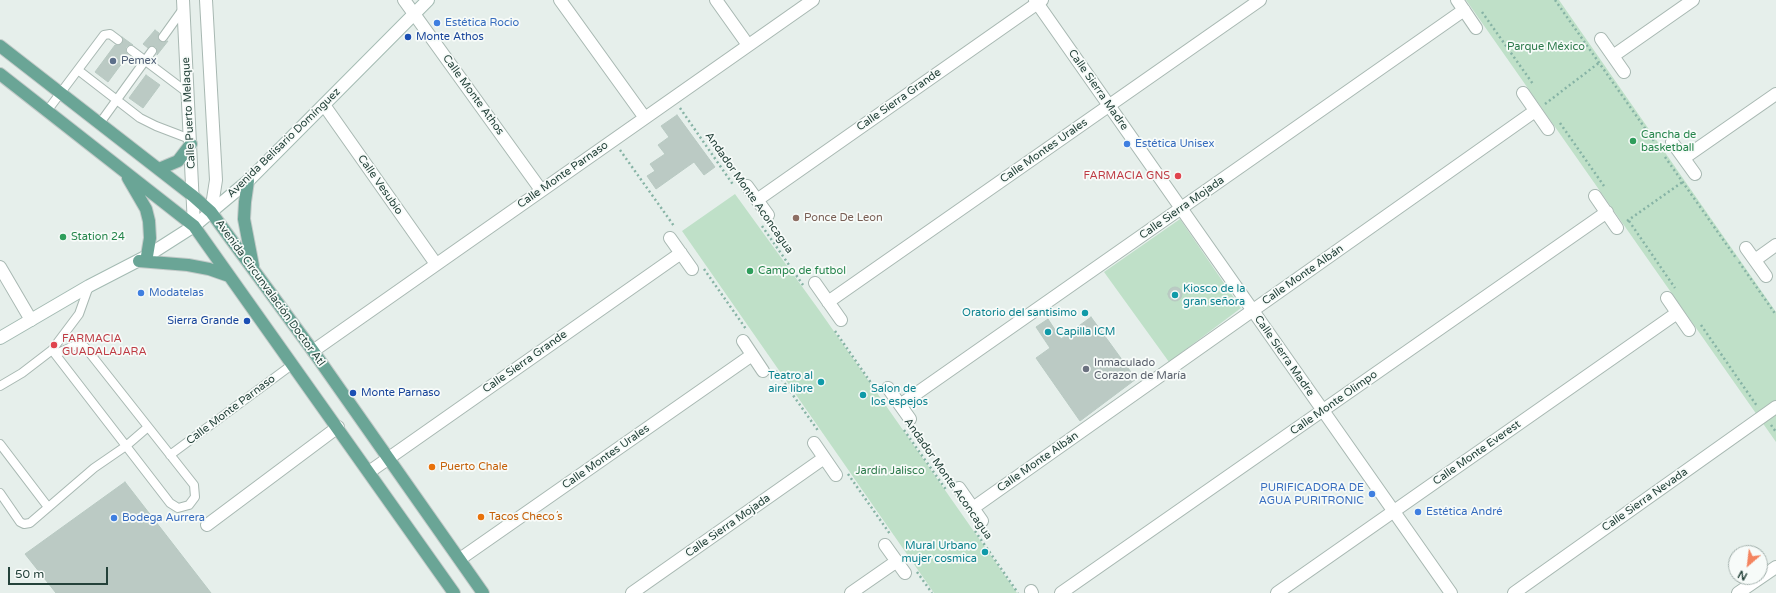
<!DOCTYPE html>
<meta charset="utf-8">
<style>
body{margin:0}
#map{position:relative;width:1776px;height:593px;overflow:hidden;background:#e6efeb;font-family:"Varela Round",sans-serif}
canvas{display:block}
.north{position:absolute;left:1728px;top:545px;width:40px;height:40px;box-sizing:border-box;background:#f7fbf9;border:1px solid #a3b1ad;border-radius:50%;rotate:208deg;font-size:11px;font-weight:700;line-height:16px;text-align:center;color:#24423a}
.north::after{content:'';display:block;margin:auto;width:14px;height:18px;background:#f4845f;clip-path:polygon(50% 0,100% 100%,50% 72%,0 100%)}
.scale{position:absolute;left:8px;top:567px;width:100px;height:18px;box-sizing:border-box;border:2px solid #24423a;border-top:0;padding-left:5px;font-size:12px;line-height:14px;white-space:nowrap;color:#24423a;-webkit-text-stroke:3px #f7fbf9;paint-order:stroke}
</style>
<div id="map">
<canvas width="1776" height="593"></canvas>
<div class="north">N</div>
<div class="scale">50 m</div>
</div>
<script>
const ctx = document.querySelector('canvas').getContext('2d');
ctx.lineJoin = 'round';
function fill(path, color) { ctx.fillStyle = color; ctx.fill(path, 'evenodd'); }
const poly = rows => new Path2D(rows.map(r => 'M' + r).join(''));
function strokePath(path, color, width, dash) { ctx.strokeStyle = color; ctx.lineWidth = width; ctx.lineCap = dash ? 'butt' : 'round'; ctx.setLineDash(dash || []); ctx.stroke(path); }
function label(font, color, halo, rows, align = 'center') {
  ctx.font = font + ' "Varela Round",sans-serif'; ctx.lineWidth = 3.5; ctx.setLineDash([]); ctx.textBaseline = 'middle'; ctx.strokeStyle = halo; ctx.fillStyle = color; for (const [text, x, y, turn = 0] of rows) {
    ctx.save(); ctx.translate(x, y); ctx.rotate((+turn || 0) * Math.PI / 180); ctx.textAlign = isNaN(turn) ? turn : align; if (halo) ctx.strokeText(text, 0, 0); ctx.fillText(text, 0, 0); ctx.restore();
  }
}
fill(poly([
 [1466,0,1559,0,1776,312,1776,442],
 [735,194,819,310,1017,593,934,593,682,231],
 [1180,219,1241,308,1169,362,1104,272]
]), '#bfe0c8');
const building = poly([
 [155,30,159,33,158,37,160,41,163,42,168,41,157,55,157,51,156,47,152,46,148,48,143,44,155,30],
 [122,37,133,45,129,45,126,47,126,52,128,55,108,82,95,72,115,45,118,45,122,44,122,37],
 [146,75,160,85,143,108,129,98,146,75],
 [677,115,715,167,704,175,694,162,656,189,647,176,655,171,650,164,665,154,658,145,669,137,661,126,677,115],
 '1168 294a7 7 0 1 1 14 0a7 7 0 1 1-14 0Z',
 [1091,317,1136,379,1080,421,1036,358,1050,348,1036,327,1048,319,1061,339,1091,317],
 [125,482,211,593,56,593,25,554,125,482]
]);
fill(building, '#bbcac4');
strokePath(building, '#b8c9c2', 1);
const service = poly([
 [163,37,183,9],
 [131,50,188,93],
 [78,70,140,118,156,126,190,139],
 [47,111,104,35,110,34,118,40],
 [100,123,152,51],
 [52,350,170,503,178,508,189,505,195,497,194,485,85,347,78,344,56,354],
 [0,386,22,373,52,350,79,314,89,286],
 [0,444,48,507],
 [170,455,293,364],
 [0,493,20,522,24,524,30,523,94,468,126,446,148,427]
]);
const minor = poly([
 [183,0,194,226],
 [206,0,216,180,211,212],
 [404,0,541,190],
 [560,0,645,118],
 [716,0,748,45],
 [1457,0,1476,28],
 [1601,39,1624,72],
 [1613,56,1693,0],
 [1523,93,1548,129],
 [324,105,436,264],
 [1672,142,1695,174],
 [1684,158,1776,94],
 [747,186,768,215],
 [1595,196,1617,228],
 [757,200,1042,0],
 [670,238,692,269],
 [1746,248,1766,276],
 [1755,260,1776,245],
 [0,267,31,320],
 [815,283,841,320],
 [1667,298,1689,330],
 [828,302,1260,0],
 [743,341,763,371],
 [313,351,813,0],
 [888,388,910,419],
 [900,405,1464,10],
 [814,443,836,475],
 [369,472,681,253],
 [959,488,982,521],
 [973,508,1535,111],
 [207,525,338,427],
 [885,545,905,573],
 [460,559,752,355],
 [1031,591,1032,593],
 [632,593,824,458],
 [851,593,897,561],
 [1061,593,1607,212],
 [1277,593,1677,313],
 [1514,593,1776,407],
 [1738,593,1776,567]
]);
const tertiary = poly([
 [1035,0,1451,593]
]);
const secondary = poly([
 [0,338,89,286,147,256,194,226,248,181,428,0]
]);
const primary = poly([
 [0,46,193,196,211,212,313,351,483,593],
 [0,74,194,226,454,593],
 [159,169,178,161,191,144],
 [128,178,146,209,149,221,150,238,147,256],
 [248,181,245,202,244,219,253,266],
 [139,261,188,265,209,269,229,276]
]);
strokePath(service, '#a8b8b2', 10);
strokePath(minor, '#a8b8b2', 14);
strokePath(tertiary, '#a8b8b2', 14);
strokePath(secondary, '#a4bbb3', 14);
strokePath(primary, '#c2cac8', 14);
strokePath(poly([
 [1555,0,1661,151],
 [1482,12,1533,84],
 [1545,104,1600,62],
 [680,108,734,186],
 [1560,123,1604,186],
 [620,150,674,226],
 [1665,157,1736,258],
 [1627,221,1684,181],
 [1629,221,1675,288],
 [762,226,803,285],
 [1739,262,1776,315],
 [704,269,746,329],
 [1701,325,1757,406],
 [835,331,876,390],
 [776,371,819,432],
 [1771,425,1776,432],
 [904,430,947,491],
 [848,474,890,534],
 [975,531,1018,593],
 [917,572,932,593]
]), '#86b3a5', 2.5, [2, 3]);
strokePath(service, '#fff', 8);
strokePath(minor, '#fff', 12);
strokePath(tertiary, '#fff', 12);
strokePath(secondary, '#fff', 12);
strokePath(primary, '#6aa596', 12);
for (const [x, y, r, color] of [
 [437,23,4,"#3f7fe0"],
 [408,37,4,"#1a4fb4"],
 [113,61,4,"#5c6f8a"],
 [1633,141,4,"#2e9e5b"],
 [1127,144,4,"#3f7fe0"],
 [1178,176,4,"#e0444e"],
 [796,218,4,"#8d6e63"],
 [63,237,4,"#2e9e5b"],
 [750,271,4,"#2e9e5b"],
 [141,293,4,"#3f7fe0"],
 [1175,295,4,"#0f9aa8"],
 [1085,313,4,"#0f9aa8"],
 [247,321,4,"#1a4fb4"],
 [1048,332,4,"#0f9aa8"],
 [54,345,4,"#e0444e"],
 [1086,369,4,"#6b7280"],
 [821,382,4,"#0f9aa8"],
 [353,393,4,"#1a4fb4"],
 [863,395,4,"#0f9aa8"],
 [432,467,4,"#e8710a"],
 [1372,494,4,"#3f7fe0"],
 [1418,512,4,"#3f7fe0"],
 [481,517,4,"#e8710a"],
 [114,518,4,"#3f7fe0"],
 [985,552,4,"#0f9aa8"]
]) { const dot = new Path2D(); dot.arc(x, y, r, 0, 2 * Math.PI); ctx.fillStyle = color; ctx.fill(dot); strokePath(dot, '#f7fbf9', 1.5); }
label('11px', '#366cbe', '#f7fbf9', [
 ["Estética Rocio",445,23],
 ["Estética Unisex",1135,144],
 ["Modatelas",149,293],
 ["PURIFICADORA DE",1364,488,"right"],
 ["AGUA PURITRONIC",1364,501,"right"],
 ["Estética André",1426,512],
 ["Bodega Aurrera",122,518]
], 'left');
label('11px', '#164399', '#f7fbf9', [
 ["Monte Athos",416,37],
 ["Sierra Grande",239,321,"right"],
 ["Monte Parnaso",361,393]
], 'left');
label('11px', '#2d7a4b', '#f7fbf9', [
 ["Parque México",1546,47],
 ["Jardín Jalisco",890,471]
]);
label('11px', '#4e5e75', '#f7fbf9', [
 ["Pemex",121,61]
], 'left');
label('11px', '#24423a', '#f7fbf9', [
 ["Calle Sierra Madre",1098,90,55],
 ["Calle Monte Athos",473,95,54],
 ["Calle Sierra Grande",899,100,-35],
 ["Calle Puerto Melaque",189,113,-93],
 ["Avenida Belisario Domínguez",284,143,-44],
 ["Calle Montes Urales",1044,151,-35],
 ["Calle Monte Parnaso",563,175,-35],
 ["Calle Vesubio",380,185,55],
 ["Andador Monte Aconcagua",749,193,55],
 ["Calle Sierra Mojada",1182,208,-35],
 ["Calle Monte Albán",1303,275,-35],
 ["Avenida Circunvalación Doctor Atl",270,293,54],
 ["Calle Sierra Madre",1284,356,55],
 ["Calle Sierra Grande",525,362,-35],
 ["Calle Monte Olimpo",1334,403,-35],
 ["Calle Monte Parnaso",231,410,-37],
 ["Calle Monte Everest",1477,453,-35],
 ["Calle Montes Urales",606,457,-35],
 ["Calle Monte Albán",1038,462,-35],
 ["Andador Monte Aconcagua",948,479,55],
 ["Calle Sierra Nevada",1645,500,-35],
 ["Calle Sierra Mojada",728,526,-35]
]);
label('11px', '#27864d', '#f7fbf9', [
 ["Cancha de",1641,135],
 ["basketball",1641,148],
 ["Station 24",71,237],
 ["Campo de futbol",758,271]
], 'left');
label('11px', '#be3a42', '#f7fbf9', [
 ["FARMACIA GNS",1170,176],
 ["FARMACIA",62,339,"left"],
 ["GUADALAJARA",62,352,"left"]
], 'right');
label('11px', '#785e54', '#f7fbf9', [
 ["Ponce De Leon",804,218]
], 'left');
label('11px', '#0d838f', '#f7fbf9', [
 ["Kiosco de la",1183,289],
 ["gran señora",1183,302],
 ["Oratorio del santisimo",1077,313,"right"],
 ["Capilla ICM",1056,332],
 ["Teatro al",813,376,"right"],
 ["aire libre",813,389,"right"],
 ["Salon de",871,389],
 ["los espejos",871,402],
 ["Mural Urbano",977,546,"right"],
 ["mujer cosmica",977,559,"right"]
], 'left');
label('11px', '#5b616d', '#f7fbf9', [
 ["Inmaculado",1094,363],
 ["Corazon de María",1094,376]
], 'left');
label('11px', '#c56008', '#f7fbf9', [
 ["Puerto Chale",440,467],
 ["Tacos Checo´s",489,517]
], 'left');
</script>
